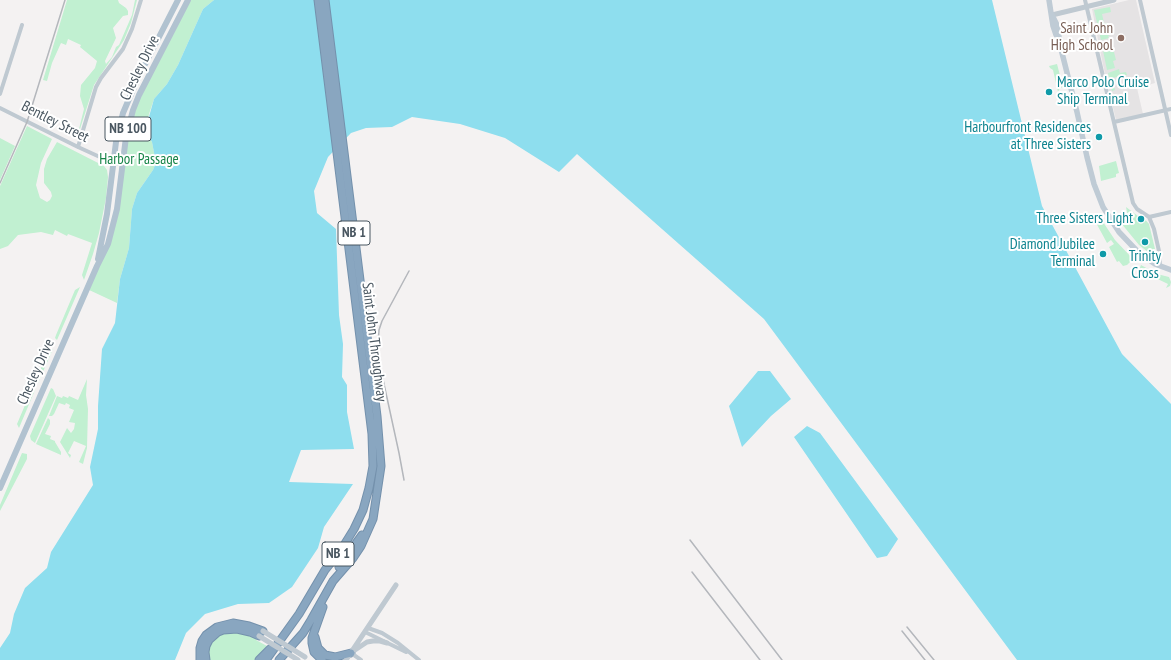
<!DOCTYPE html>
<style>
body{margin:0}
canvas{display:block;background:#f4f2f2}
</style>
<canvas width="1171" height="660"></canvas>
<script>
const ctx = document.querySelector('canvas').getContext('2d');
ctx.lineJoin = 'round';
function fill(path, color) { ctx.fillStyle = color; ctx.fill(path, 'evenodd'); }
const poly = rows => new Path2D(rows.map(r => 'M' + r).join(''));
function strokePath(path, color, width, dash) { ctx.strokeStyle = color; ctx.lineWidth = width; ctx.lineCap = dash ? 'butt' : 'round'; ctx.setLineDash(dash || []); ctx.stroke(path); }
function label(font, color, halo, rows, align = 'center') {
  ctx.font = font + ' "PT Sans Narrow",sans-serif'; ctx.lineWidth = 4; ctx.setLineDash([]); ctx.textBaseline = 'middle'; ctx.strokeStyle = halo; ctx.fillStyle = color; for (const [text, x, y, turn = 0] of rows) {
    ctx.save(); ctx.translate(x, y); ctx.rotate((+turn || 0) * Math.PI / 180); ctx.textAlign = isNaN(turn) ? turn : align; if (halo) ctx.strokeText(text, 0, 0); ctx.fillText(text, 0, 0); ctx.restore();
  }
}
fill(poly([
 [1129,0,1136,0,1155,83,1137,88,1143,114,1116,120,1103,65,1092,9]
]), '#e5e3e4');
fill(poly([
 [67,0,118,0,119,3,126,8,128,11,128,15,123,16,113,28,116,38,105,61,106,64,112,57,116,47,119,45,132,15,135,0,137,0,131,23,124,40,94,85,80,129,79,129,84,109,80,96,81,85,95,68,97,61,80,47,81,45,68,39,66,45,61,43,52,63,47,81,43,80],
 [188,0,214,0,203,9,178,65,167,84,154,99,149,114,145,131,152,142,156,163,153,170,137,193,132,209,129,248,120,279,117,303,87,289,108,244,133,110],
 [1110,7,1111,12,1102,14,1104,23,1107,23,1110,35,1108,36,1109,38,1101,40,1094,10],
 [1110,45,1111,48,1113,48,1116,60,1113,61,1115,68,1107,70,1102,46],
 [1057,64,1063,87,1060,88,1058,92,1053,70,1050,68,1049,66],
 [1119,69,1120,73,1126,72,1127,75,1112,78,1115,90,1112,91,1108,73],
 [27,126,52,139,41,163,36,185,40,198,47,202,50,200,52,196,51,192,44,183,44,169,47,159,57,142,104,166,107,170,108,177,106,198,99,233,93,254,84,280,82,275,92,243,68,234,67,236,55,230,53,235,41,232,18,235,8,246,0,249,0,186],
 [0,138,15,146,0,180],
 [1116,161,1119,173,1116,174,1116,177,1101,181,1099,166],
 [1126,207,1138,216,1142,216,1149,224,1155,249,1155,252,1152,255,1139,245,1121,223,1121,222,1128,217],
 [1099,216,1115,240,1133,259,1127,265,1123,266,1119,261,1117,262,1109,247,1114,244,1111,240,1107,243,1094,219],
 [1141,265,1157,274,1169,277,1171,282,1170,286,1166,288,1168,284,1141,271,1139,274,1138,273],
 [80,287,57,340,55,338,56,335,75,290],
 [52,349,53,349,38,383,36,379,47,355,44,353,46,350],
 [87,379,86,395,88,409,87,448,83,464,79,462,86,446,74,441,68,453,71,455,70,458,60,442,67,428,71,433,74,429,75,423,69,422,74,410,69,408,70,405,66,403,65,405,59,403,54,414,52,416,49,416,57,396,62,398,63,396,68,398,69,396,78,400],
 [51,388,53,389,56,396,35,443,31,440,30,436],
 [34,390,35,390,19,428,17,424,31,391],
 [48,418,50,420,50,424,45,434,51,436,50,439,55,441,55,442,61,452,61,455,36,444],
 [22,453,27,454,27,459,0,511,0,505],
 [238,632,257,638,256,640,267,646,255,660,209,660,208,652,210,645,214,638,222,633]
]), '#c1f0d1');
fill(poly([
 [214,0,992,0,1042,206,1122,354,1171,404,1171,660,1017,660,764,319,577,154,559,172,505,138,460,124,412,117,392,127,366,128,351,133,328,157,314,191,317,213,336,229,339,315,343,344,342,377,347,385,347,412,354,449,301,450,289,482,353,484,324,527,318,548,292,587,269,603,238,604,205,614,186,633,175,660,0,660,0,648,10,633,14,614,25,588,47,568,51,552,93,485,90,467,98,429,98,406,102,349,115,323,120,279,129,248,132,209,137,193,153,170,156,163,152,142,145,131,154,99,167,84,178,65,203,9],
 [758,371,770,371,791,399,771,416,742,447,729,406],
 [807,426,820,433,898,539,887,556,877,558,794,437]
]), '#8edeee');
const motorway = poly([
 [339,567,362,535],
 [315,637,318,648,325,655,335,657,351,653],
 [200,660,200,648,202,641,206,635,217,627,233,623,249,626,263,631],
 [206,660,205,652,206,646,209,640,218,632,223,630,237,629,250,632,259,636],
 [259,660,270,649],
 [266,660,299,614,325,570,341,550,354,529,363,510,369,488,373,466,372,434,318,0],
 [279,660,303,633,311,620,333,581,353,558,361,546,373,519,381,466,377,416,325,0],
 [322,660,314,652,312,643,312,638,323,607]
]);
strokePath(motorway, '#7491ac', 9);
strokePath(poly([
 [1085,0,1133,203,1137,209,1149,217,1171,212],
 [1140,0,1171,135],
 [0,94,22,25],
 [0,108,78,147,113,163,122,164],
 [1114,122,1171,109],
 [78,147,96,87,101,78,123,49,132,29,141,0],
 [1149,217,1154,229,1159,251,1160,266],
 [368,628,382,633,398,643,419,660],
 [365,632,406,652],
 [351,653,361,660]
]), '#bfc9d1', 4);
strokePath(poly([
 [1052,15,1114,0],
 [355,650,367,642,373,641,380,641,387,643],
 [346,660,396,585]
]), '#bfc9d1', 5);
strokePath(poly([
 [1049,0,1053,26,1056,35],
 [1052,15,1057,25,1061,49,1077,112,1087,157,1094,184,1103,207,1119,232,1139,253,1155,264,1171,270]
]), '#bfcbd5', 5.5);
strokePath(poly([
 [98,259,107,214,116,142,123,113,138,78,178,0],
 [0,488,97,266,108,244,117,209,126,137,133,110,139,95,188,0]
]), '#b1c2d0', 6);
strokePath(motorway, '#89a6c0', 7);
strokePath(poly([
 [0,183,27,122,65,0],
 [404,480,399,453,379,361,378,345,379,330,382,321,409,271],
 [690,540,782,660],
 [692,572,760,660],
 [907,627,934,660],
 [902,631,925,660]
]), '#b4b7bc', 1.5);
strokePath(poly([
 [263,631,305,657],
 [259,636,298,660]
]), '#bfc9d1', 5);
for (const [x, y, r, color] of [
 [1121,38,4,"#8d6e63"],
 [1049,92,4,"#0f9aa8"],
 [1099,137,4,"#0f9aa8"],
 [1141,219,4,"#0f9aa8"],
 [1145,242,4,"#0f9aa8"],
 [1103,254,4,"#0f9aa8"]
]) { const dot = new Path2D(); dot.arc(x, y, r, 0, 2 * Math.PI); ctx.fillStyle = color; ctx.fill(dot); strokePath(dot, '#fff', 1.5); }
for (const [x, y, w] of [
 [128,129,46],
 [354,233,32],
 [338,554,32]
]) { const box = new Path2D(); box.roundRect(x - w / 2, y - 12, w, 24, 3); ctx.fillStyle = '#fff'; ctx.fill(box); strokePath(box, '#495660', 1); }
label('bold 14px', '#495660', null, [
 ["NB 100",128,129],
 ["NB 1",354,233],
 ["NB 1",338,554]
]);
label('15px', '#785e54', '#fff', [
 ["Saint John",1113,29],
 ["High School",1113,46]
], 'right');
label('15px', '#495660', '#fff', [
 ["Chesley Drive",140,68,-64],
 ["Bentley Street",55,122,27],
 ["Saint John Throughway",374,342,83],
 ["Chesley Drive",36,372,-66]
]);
label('15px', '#0d838f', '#fff', [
 ["Marco Polo Cruise",1057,83,"left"],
 ["Ship Terminal",1057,100,"left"],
 ["Harbourfront Residences",1091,128],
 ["at Three Sisters",1091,145],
 ["Three Sisters Light",1133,219],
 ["Diamond Jubilee",1095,245],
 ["Terminal",1095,262],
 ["Trinity",1145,257,"center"],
 ["Cross",1145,274,"center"]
], 'right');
label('15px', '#178448', '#fff', [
 ["Harbor Passage",139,160]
]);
</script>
